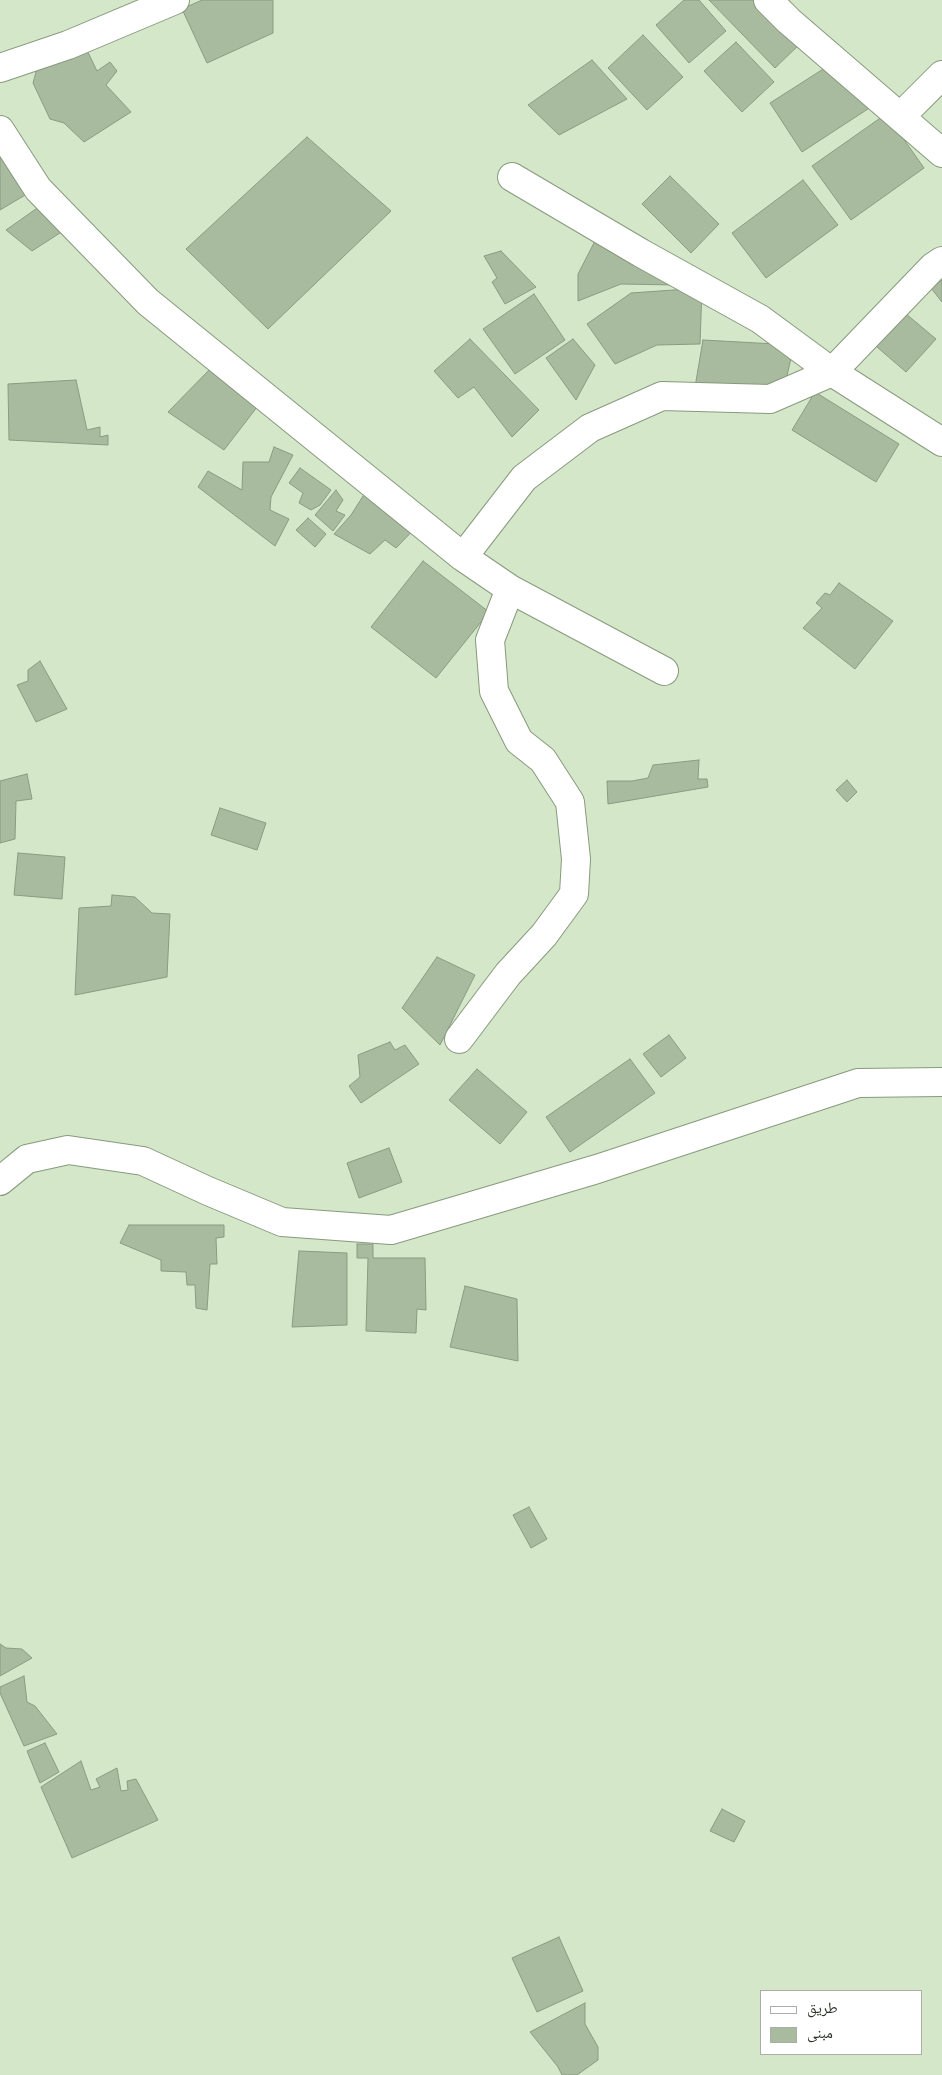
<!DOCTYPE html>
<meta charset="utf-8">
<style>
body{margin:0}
#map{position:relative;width:942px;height:2075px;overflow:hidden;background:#d4e7c9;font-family:Manrope,"Noto Naskh Arabic",sans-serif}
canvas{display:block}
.legend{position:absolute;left:760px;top:1990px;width:162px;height:65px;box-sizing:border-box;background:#fff;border:1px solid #abada9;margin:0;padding:6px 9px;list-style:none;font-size:15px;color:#2c3327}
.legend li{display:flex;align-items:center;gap:10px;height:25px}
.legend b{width:25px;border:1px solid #abada9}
</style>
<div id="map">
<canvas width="942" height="2075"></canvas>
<ul class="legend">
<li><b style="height:6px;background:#fff"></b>طريق</li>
<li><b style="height:14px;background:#a9bb9e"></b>مبنى</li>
</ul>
</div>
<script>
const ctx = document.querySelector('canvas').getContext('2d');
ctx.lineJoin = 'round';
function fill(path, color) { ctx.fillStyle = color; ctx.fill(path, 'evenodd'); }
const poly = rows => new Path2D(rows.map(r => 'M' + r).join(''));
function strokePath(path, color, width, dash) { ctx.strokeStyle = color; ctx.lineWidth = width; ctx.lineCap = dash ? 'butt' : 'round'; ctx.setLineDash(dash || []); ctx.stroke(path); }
const building = poly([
 [202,0,273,0,273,33,207,63,182,9,202,0],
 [684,0,699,0,726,31,689,63,656,25,684,0],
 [709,0,761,0,802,42,775,68,709,0],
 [643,35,683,77,647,110,608,68,643,35],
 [736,42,774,82,742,112,704,71,736,42],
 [84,44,97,71,110,62,117,71,106,85,131,112,84,142,64,123,50,119,33,83,38,65,84,44],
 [842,57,874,105,802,152,770,103,842,57],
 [592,60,627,99,559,135,528,105,592,60],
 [886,114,924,168,851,220,812,166,886,114],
 [307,137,391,211,268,329,186,249,307,137],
 [0,148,32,191,0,210,0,148],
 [670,176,719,224,691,253,642,204,670,176],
 [803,180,838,225,766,278,732,233,803,180],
 [43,204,63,231,32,251,6,230,43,204],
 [596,239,675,285,621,284,578,301,578,274,596,239],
 [501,251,536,287,505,304,492,282,497,278,484,256,501,251],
 [942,280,942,302,931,288,942,280],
 [702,288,700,344,657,345,615,364,587,324,631,293,702,288],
 [534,294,565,340,515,374,483,329,534,294],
 [899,308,936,339,906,372,870,341,899,308],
 [470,339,539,410,512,437,474,387,458,398,434,371,470,339],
 [573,339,595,365,576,400,546,358,573,339],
 [703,340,794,345,784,389,694,393,703,340],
 [214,365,261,402,224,450,168,412,214,365],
 [76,380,87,430,100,427,100,437,108,435,108,445,9,440,8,384,76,380],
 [815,392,899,444,876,482,792,430,815,392],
 [274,447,293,455,271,497,270,510,289,519,275,546,198,487,208,471,242,490,243,462,269,462,274,447],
 [300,468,331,490,320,505,311,510,299,503,303,493,289,483,300,468],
 [372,482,423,520,396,548,385,540,370,554,334,534,351,515,372,482],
 [336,490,343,500,336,511,345,515,333,531,315,515,336,490],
 [308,518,326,534,315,547,296,530,308,518],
 [423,561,489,612,436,678,371,627,423,561],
 [839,583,893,621,855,669,803,628,822,608,816,603,825,593,830,595,839,583],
 [40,661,67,709,36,722,17,685,28,681,28,670,40,661],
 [699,760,698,779,707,779,708,787,608,804,607,781,632,781,648,778,653,765,699,760],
 [27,774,32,799,16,801,15,839,0,843,0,781,27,774],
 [847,780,857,792,847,802,836,790,847,780],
 [220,808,266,823,257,850,211,835,220,808],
 [18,853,65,857,62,899,14,895,18,853],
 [112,895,135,897,152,913,170,914,167,977,75,995,79,908,111,906,112,895],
 [437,957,475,975,440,1045,402,1008,437,957],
 [669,1035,686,1058,661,1077,643,1054,669,1035],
 [390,1042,395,1050,405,1045,419,1064,361,1103,349,1086,360,1077,358,1055,390,1042],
 [630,1059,655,1093,570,1152,546,1117,630,1059],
 [477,1069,527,1112,500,1144,449,1100,477,1069],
 [389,1148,402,1182,359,1198,347,1163,389,1148],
 [129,1225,224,1225,224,1237,216,1238,217,1264,210,1264,207,1310,196,1308,195,1285,187,1285,186,1272,161,1271,161,1260,120,1243,129,1225],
 [357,1244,373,1244,373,1258,425,1258,426,1310,417,1309,416,1333,366,1331,368,1258,357,1258,357,1244],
 [299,1251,347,1253,347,1325,292,1327,299,1251],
 [465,1286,517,1299,518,1361,450,1347,465,1286],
 [529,1507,547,1539,531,1548,513,1515,529,1507],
 [0,1644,6,1648,22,1649,32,1658,0,1676,0,1644],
 [24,1676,27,1702,35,1706,57,1734,24,1746,0,1693,0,1687,24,1676],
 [45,1743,59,1772,40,1783,27,1751,45,1743],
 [81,1761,91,1790,100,1787,96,1779,117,1768,121,1791,128,1790,127,1781,136,1779,158,1820,72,1858,41,1787,81,1761],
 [722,1809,745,1821,734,1842,710,1831,722,1809],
 [559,1937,583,1991,537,2012,512,1958,559,1937],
 [585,2003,585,2024,598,2047,598,2060,577,2075,562,2075,558,2067,530,2032,585,2003]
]);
fill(building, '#a9bb9e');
strokePath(building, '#8a9b80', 1);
const minor = poly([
 [768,0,789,21,942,153],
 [0,68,68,45,175,0],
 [901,116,942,75],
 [0,130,38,189,148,302,463,557,524,478,590,428,662,396,770,399,832,372,942,442],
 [512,177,641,253,760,319,832,372,933,267,942,261],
 [463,557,510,589,664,671],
 [459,1039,508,974,544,935,574,894,576,859,570,802,543,760,519,741,494,691,490,640,510,589],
 [0,1181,27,1159,68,1150,143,1161,208,1191,282,1222,391,1230,597,1169,858,1083,942,1082]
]);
strokePath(minor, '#889a7e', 30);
strokePath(minor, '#fff', 28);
</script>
